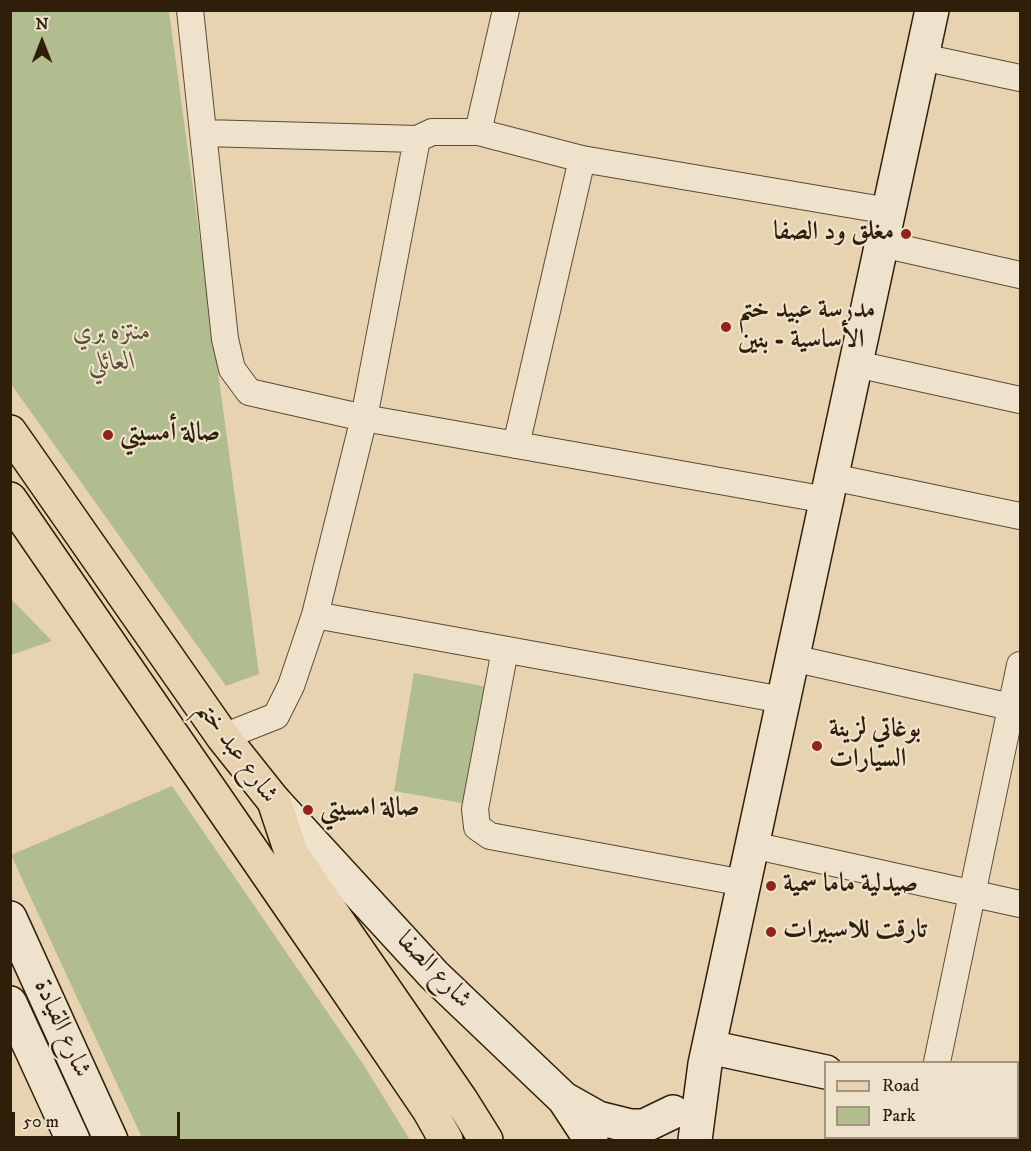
<!DOCTYPE html>
<meta charset="utf-8">
<style>
body{margin:0}
#map{position:relative;width:1031px;height:1151px;overflow:hidden;background:#e7d3b0;font-family:"IM FELL DW Pica",serif}
canvas{display:block}
.frame{position:absolute;inset:0;border:12px solid #2e1e0a;pointer-events:none}
.legend{position:absolute;left:824px;top:1061px;width:195px;height:78px;box-sizing:border-box;background:#efe2cc;border:2px solid #a2947e;margin:0;padding:8px 10px;list-style:none;font-size:18px;color:#2e1e0a}
.legend li{display:flex;align-items:center;gap:12px;height:30px}
.legend b{width:30px;border:2px solid #a2947e}
.north{position:absolute;left:12px;top:12px;width:60px;height:60px;-webkit-text-stroke:4px #efe2cc;paint-order:stroke;rotate:0deg;font-size:16px;font-weight:700;line-height:24px;text-align:center;color:#2e1e0a}
.north::after{content:'';display:block;margin:auto;width:21px;height:27px;background:#2e1e0a;clip-path:polygon(50% 0,100% 100%,50% 72%,0 100%)}
.scale{position:absolute;left:12px;top:1112px;width:168px;height:27px;box-sizing:border-box;border:3px solid #2e1e0a;border-top:0;padding-left:8px;font-size:18px;line-height:21px;white-space:nowrap;color:#2e1e0a;-webkit-text-stroke:4px #efe2cc;paint-order:stroke}
</style>
<div id="map">
<canvas width="1031" height="1151"></canvas>
<div class="frame"></div>
<ul class="legend">
<li><b style="height:8px;background:#e7d3b0"></b>Road</li>
<li><b style="height:16px;background:#b1bd8e"></b>Park</li>
</ul>
<div class="north">N</div>
<div class="scale">50 m</div>
</div>
<script>
const ctx = document.querySelector('canvas').getContext('2d');
ctx.lineJoin = 'round';
function fill(path, color) { ctx.fillStyle = color; ctx.fill(path, 'evenodd'); }
const poly = rows => new Path2D(rows.map(r => 'M' + r).join(''));
function strokePath(path, color, width, dash) { ctx.strokeStyle = color; ctx.lineWidth = width; ctx.lineCap = dash ? 'butt' : 'round'; ctx.setLineDash(dash || []); ctx.stroke(path); }
function label(font, color, halo, rows, align = 'center') {
  ctx.font = font + ' "IM FELL DW Pica",Amiri,serif'; ctx.lineWidth = 4.5; ctx.setLineDash([]); ctx.textBaseline = 'middle'; ctx.strokeStyle = halo; ctx.fillStyle = color; for (const [text, x, y, turn = 0] of rows) {
    ctx.save(); ctx.translate(x, y); ctx.rotate((+turn || 0) * Math.PI / 180); ctx.textAlign = isNaN(turn) ? turn : align; if (halo) ctx.strokeText(text, 0, 0); ctx.fillText(text, 0, 0); ctx.restore();
  }
}
fill(poly([
 [10,11,169,11,259,674,226,686,11,384],
 [10,599,11,599,52,641,11,655],
 [414,673,487,687,467,804,394,791],
 [172,786,363,1064,410,1140,143,1140,11,855]
]), '#b1bd8e');
const street = poly([
 [190,10,225,339,232,369,249,392,364,418,827,500],
 [922,57,1020,78],
 [478,132,506,10],
 [204,133,417,139,432,132,478,132,582,159,889,211],
 [882,244,1020,275],
 [856,364,1020,400],
 [516,445,582,159],
 [832,477,1020,516],
 [315,615,783,700],
 [505,650,475,809,477,827,490,836,744,883],
 [792,658,1020,709],
 [223,737,276,716,291,686,315,615,364,418,417,139],
 [752,845,1020,904],
 [937,1062,1020,665],
 [920,1140,921,1138]
]);
const secondary = poly([
 [274,801,434,975,564,1099,591,1140],
 [10,918,111,1140],
 [10,1003,73,1140],
 [709,1047,826,1072],
 [566,1100,598,1118,630,1126,644,1126,673,1112],
 [1018,1113,1020,1114],
 [695,1140,705,1064,932,10]
]);
const primary = poly([
 [10,432,223,737,274,801,292,855,461,1100,486,1140],
 [10,499,329,963,429,1110,446,1140]
]);
strokePath(street, '#5c4b34', 28);
strokePath(secondary, '#2e1e0a', 36);
strokePath(primary, '#2e1e0a', 36);
strokePath(street, '#efe2cc', 26);
strokePath(secondary, '#efe2cc', 33);
strokePath(primary, '#e7d3b0', 33);
for (const [x, y, r, color] of [
 [906,234,6,"#8f2418"],
 [726,327,6,"#8f2418"],
 [108,435,6,"#8f2418"],
 [817,746,6,"#8f2418"],
 [308,810,6,"#8f2418"],
 [771,886,6,"#8f2418"],
 [771,932,6,"#8f2418"]
]) { const dot = new Path2D(); dot.arc(x, y, r, 0, 2 * Math.PI); ctx.fillStyle = color; ctx.fill(dot); strokePath(dot, '#efe2cc', 2); }
label('bold 26px', '#2e1e0a', '#efe2cc', [
 ["مغلق ود الصفا",894,234,"right"],
 ["مدرسة عبيد ختم",738,312],
 ["الأساسية - بنين",738,342],
 ["صالة أمسيتي",120,435],
 ["بوغاتي لزينة",829,731],
 ["السيارات",829,761],
 ["صالة امسيتي",320,810],
 ["صيدلية ماما سمية",783,886],
 ["تارقت للاسبيرات",783,932]
], 'left');
label('italic 26px', '#554e32', '#efe2cc', [
 ["منتزه بري",112,334],
 ["العائلي",112,364]
]);
label('26px', '#2e1e0a', '#efe2cc', [
 ["شارع عبد ختم",236,753,54],
 ["شارع الصفا",433,971,46],
 ["شارع القيادة",61,1029,66]
]);
</script>
